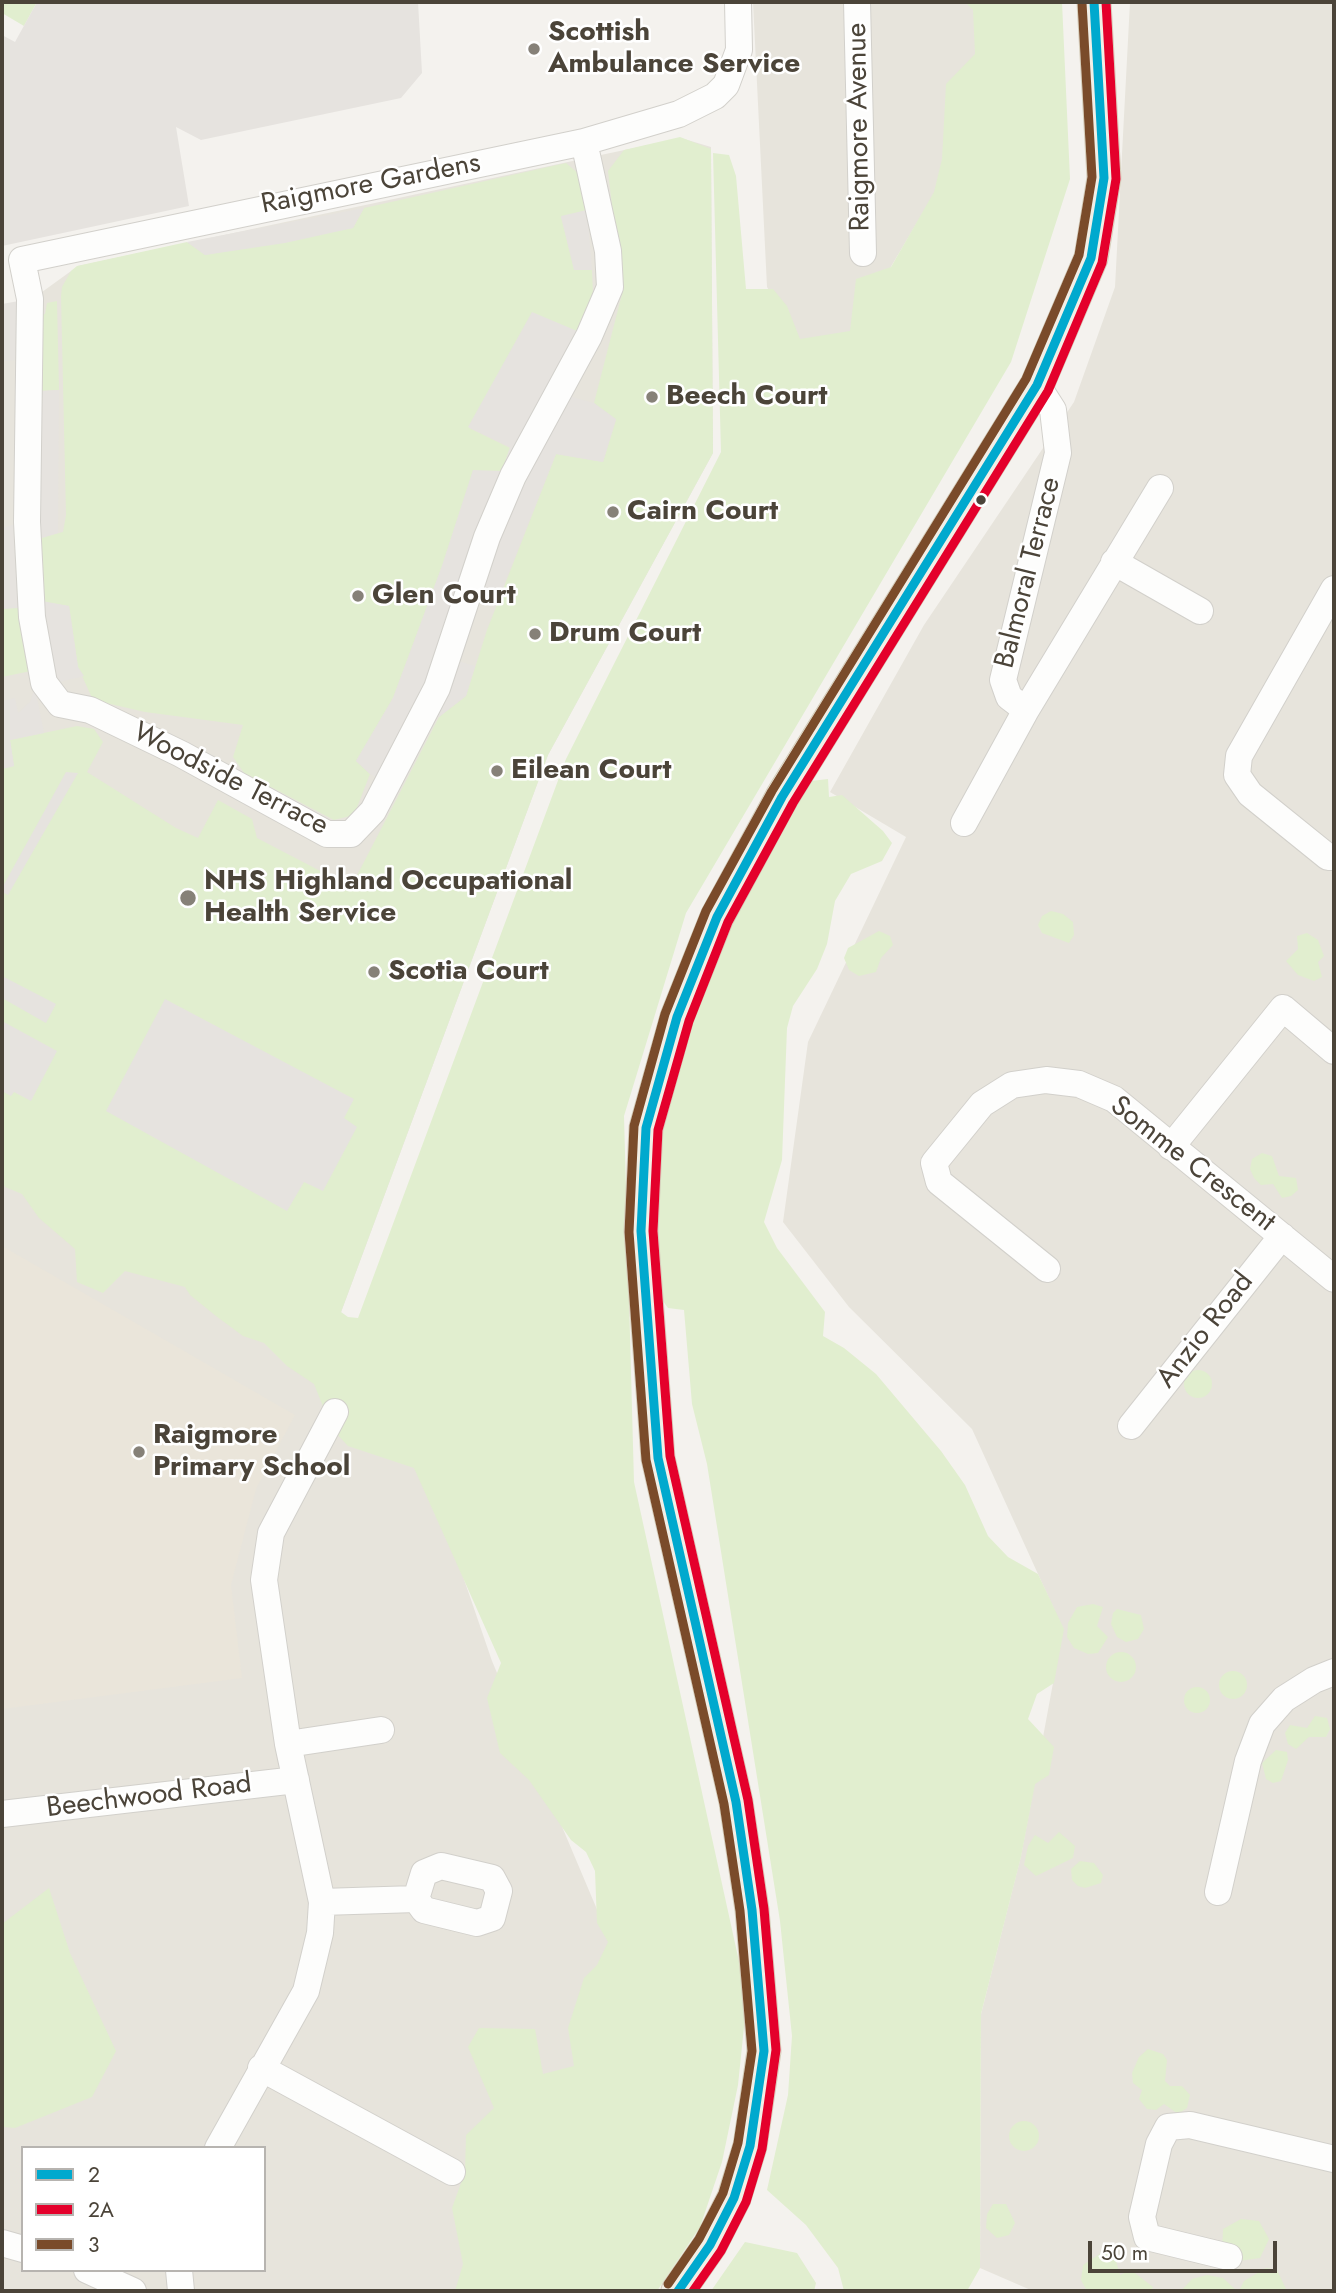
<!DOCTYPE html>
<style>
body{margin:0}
#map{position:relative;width:1336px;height:2293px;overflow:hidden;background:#f4f2ee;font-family:Jost,sans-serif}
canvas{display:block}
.frame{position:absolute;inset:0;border:4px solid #4b4439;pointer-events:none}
.legend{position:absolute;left:21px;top:2146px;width:245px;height:126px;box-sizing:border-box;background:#fff;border:2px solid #b7b4b0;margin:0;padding:9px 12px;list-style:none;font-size:21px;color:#4b4439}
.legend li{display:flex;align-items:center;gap:14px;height:35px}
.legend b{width:35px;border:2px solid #b7b4b0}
.scale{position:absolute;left:1088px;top:2241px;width:189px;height:32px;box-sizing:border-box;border:4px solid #4b4439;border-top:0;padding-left:9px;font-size:21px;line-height:24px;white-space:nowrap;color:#4b4439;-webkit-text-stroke:5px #fff;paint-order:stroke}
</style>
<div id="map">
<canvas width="1336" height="2293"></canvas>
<div class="frame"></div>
<ul class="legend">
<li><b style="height:9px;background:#00a9ce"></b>2</li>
<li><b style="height:9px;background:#e4002b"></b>2A</li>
<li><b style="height:9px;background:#7a4b2a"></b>3</li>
</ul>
<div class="scale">50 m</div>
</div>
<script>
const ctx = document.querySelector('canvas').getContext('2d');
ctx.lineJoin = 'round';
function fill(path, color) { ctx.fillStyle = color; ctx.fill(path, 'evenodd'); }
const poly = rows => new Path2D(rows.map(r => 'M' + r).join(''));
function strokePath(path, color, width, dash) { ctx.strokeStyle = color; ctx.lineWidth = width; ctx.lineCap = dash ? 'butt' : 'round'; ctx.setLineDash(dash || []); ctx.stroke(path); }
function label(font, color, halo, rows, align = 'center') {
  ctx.font = font + ' Jost,sans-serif'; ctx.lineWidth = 5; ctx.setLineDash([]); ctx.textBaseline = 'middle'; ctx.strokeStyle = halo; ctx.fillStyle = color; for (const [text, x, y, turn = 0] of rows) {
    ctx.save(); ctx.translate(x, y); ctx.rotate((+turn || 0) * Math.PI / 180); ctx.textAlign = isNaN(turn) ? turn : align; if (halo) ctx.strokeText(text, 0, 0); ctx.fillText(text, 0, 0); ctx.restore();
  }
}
fill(poly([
 [753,2,994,2,970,133,850,336,799,341,767,287],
 [1130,2,1334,2,1334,2291,1033,2291,980,2268,981,2014,1021,1856,1063,1629,972,1429,849,1307,783,1222,808,1042,906,837,830,792,924,625,1074,402,1115,287],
 [681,138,711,147,713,453,548,755,330,1342,431,1483,492,1661,705,2165,613,2291,2,2291,2,321,78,266],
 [23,2148,264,2148,264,2270,23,2270]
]), '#e7e4dc');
fill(poly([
 [2,1246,295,1415,256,1489,231,1585,242,1678,2,1709]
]), '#eae5da');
fill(poly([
 [2,2,37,2,24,26,2,13],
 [965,2,1062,2,1070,179,1011,362,686,913,624,1116,634,1482,747,1998,738,2085,722,2162,700,2227,657,2291,455,2291,463,2264,452,2208,465,2172,466,2135,494,2108,468,2047,479,2028,535,2029,543,2074,574,2066,568,2028,584,1978,597,1965,608,1942,597,1923,595,1871,586,1852,571,1840,529,1780,500,1753,487,1698,501,1663,414,1468,348,1446,332,1429,314,1384,287,1366,264,1343,243,1336,216,1316,190,1295,185,1287,125,1271,103,1293,77,1282,75,1249,39,1218,22,1194,5,1187,2,1182,2,769,14,766,10,740,77,726,94,729,103,742,87,772,176,828,198,838,218,800,252,819,257,838,351,887,439,717,466,696,487,630,556,454,603,462,616,420,594,403,622,294,608,171,624,150,680,137,711,149,713,453,548,755,341,1312,348,1317,358,1318,566,759,721,452,713,153,729,155,736,176,746,289,773,289,787,306,800,339,850,331,856,279,891,267,934,192,942,159,946,84,975,54,973,10],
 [566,163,579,174,587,210,561,217,574,269,592,270,593,295,576,332,532,313,469,428,510,448,502,471,473,471,442,566,393,698,356,761,370,774,354,815,334,820,244,773,233,757,243,725,145,712,93,700,78,667,69,606,42,602,36,539,63,532,66,515,61,296,62,287,71,271,77,266,187,242,205,255,353,228,364,208],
 [57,301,59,390,40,391,41,315,45,314,47,303],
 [18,607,31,671,2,677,2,609],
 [828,779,829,797,842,795,883,831,892,843,882,861,851,874,835,901,827,944,817,969,793,1006,787,1028,782,1160,764,1222,777,1248,825,1312,823,1336,844,1348,876,1374,941,1451,965,1485,988,1536,1008,1557,1038,1574,1064,1629,1054,1683,1037,1694,1028,1719,1054,1747,1049,1775,1035,1784,1021,1857,981,2014,980,2268,967,2291,844,2291,838,2268,806,2225,767,2190,788,2095,792,2036,780,1921,707,1464,692,1404,684,1310,668,1308,646,1278,656,1141,692,991,796,799,811,781],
 [1051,911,1063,914,1073,922,1074,935,1069,943,1042,933,1038,925,1042,916],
 [879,931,890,936,893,945,881,958,876,972,859,976,849,970,844,958,848,948],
 [1307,933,1318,940,1324,956,1318,962,1322,977,1314,981,1298,975,1286,961,1298,949,1297,936],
 [1262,1153,1272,1156,1279,1176,1296,1178,1298,1190,1291,1196,1282,1198,1273,1184,1261,1185,1254,1178,1250,1169,1252,1159],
 '1184 1384a14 14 0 1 1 28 0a14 14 0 1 1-28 0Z',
 [1093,1604,1103,1607,1097,1626,1108,1637,1098,1653,1088,1654,1074,1648,1067,1637,1068,1623,1077,1607],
 [1117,1609,1141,1615,1144,1629,1138,1639,1126,1642,1117,1637,1111,1624,1113,1613],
 '1106 1667a15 15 0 1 1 30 0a15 15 0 1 1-30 0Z',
 '1219 1685a14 14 0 1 1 28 0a14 14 0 1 1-28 0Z',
 '1184 1700a13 13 0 1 1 26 0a13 13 0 1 1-26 0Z',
 [1315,1716,1327,1718,1330,1729,1326,1737,1309,1737,1296,1749,1288,1744,1285,1733,1290,1725,1307,1728],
 [1276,1750,1287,1752,1288,1760,1281,1781,1273,1783,1266,1779,1262,1763],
 [1059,1832,1075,1846,1073,1858,1036,1876,1024,1865,1028,1846,1035,1835,1048,1843],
 [1080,1861,1094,1863,1103,1875,1101,1883,1085,1888,1078,1886,1072,1880,1071,1869],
 [49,1888,70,1953,116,2051,92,2097,15,2128,4,2127,2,2126,2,1924],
 [1148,2049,1163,2054,1167,2060,1165,2081,1170,2086,1182,2086,1190,2095,1187,2108,1178,2114,1164,2104,1156,2110,1147,2109,1139,2099,1142,2090,1133,2083,1132,2073,1139,2057],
 '1009 2136a15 15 0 1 1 30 0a15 15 0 1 1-30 0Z',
 [993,2204,1006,2204,1015,2223,1009,2235,997,2238,986,2228,987,2214],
 [1241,2219,1259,2221,1269,2239,1260,2258,1239,2261,1222,2250,1223,2229],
 [745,2242,797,2253,816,2283,814,2291,711,2291],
 [1101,2253,1114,2254,1120,2275,1131,2270,1153,2287,1151,2291,1087,2291,1081,2280,1083,2265],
 [1266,2268,1277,2270,1287,2291,1239,2291,1244,2281],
 [1207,2275,1223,2278,1237,2291,1181,2291,1192,2279]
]), '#e1eecf');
fill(poly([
 [37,2,418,2,422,73,401,98,201,140,176,127,189,206,2,246,2,35,15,42],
 [364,208,353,228,285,243,205,255,187,242],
 [587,210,592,270,574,270,561,216],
 [30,299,40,391,59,390,58,533,36,540,42,601,69,606,78,667,84,676,35,688,44,733,10,740,14,766,2,769,2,701,15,698,18,713,30,702,35,688,18,608,2,609,2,528,27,521,29,359,3,361,2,304],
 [532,312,589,336,558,393,594,403,616,419,603,462,556,454,498,600,468,594,448,658,475,666,466,696,439,717,425,712,388,783,370,774,356,761,393,698,442,566,473,470,502,471,510,447,468,427],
 [66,772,78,773,8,895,2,892,2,888],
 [2,976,56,1004,46,1023,2,998],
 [165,999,354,1099,344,1118,357,1127,323,1191,304,1182,287,1211,106,1111],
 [2,1021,57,1051,31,1101,14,1092,11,1096,2,1091]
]), '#e6e3df');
const minor = poly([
 [857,2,863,253],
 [584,142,608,251,610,287,589,336,513,476,487,537,437,688,373,811,351,834,327,834,181,754,90,710,60,704,44,683,32,617,27,522,30,299,22,260,584,142,679,114,715,96,726,85,739,50,738,2],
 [1037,385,1053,410,1058,453,1003,680,1009,697,1026,710,1160,488],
 [1114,562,1200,611],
 [1334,589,1239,756,1237,775,1250,794,1328,857,1334,857],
 [964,823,1026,710],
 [1171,1147,1283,1008,1334,1051],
 [1047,1269,939,1182,934,1163,982,1104,1012,1085,1046,1080,1079,1084,1114,1099,1334,1279],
 [1131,1426,1282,1236],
 [288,1744,381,1730],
 [2,1814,296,1780],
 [1218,1892,1248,1761,1262,1724,1284,1699,1314,1680,1334,1672],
 [322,1902,416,1899,424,1910,477,1923,492,1918,499,1891,492,1878,441,1866,424,1873,416,1899],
 [261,2068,452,2172],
 [218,2148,306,1991,320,1933,322,1902,288,1744,264,1580,271,1533,335,1412],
 [2,2243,23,2249],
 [1229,2257,1147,2237,1142,2217,1159,2144,1168,2127,1190,2125,1334,2159],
 [87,2270,133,2291],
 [179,2270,181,2291]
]);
const major = poly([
 [678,2291,710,2245,734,2198,750,2146,764,2051,752,1910,736,1802,658,1458,641,1231,646,1128,677,1017,717,917,782,797,1037,385,1091,258,1104,178,1094,2]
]);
strokePath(minor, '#d2d0cb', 28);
strokePath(major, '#d6cebb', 35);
strokePath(minor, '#fdfdfc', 26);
strokePath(major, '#f2efe6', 33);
strokePath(poly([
 [678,2291,710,2245,734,2198,750,2146,764,2051,752,1910,736,1802,658,1458,641,1231,646,1128,677,1017,717,917,782,797,1037,385,1091,258,1104,178,1094,2]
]), '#00a9ce', 9);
strokePath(poly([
 [693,2291,721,2251,746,2202,762,2149,776,2050,764,1909,748,1800,670,1456,653,1231,658,1130,689,1021,728,922,793,803,1048,391,1102,263,1116,179,1106,2]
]), '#e4002b', 9);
strokePath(poly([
 [668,2284,699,2239,723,2193,738,2143,752,2051,740,1911,724,1804,646,1460,629,1232,634,1126,665,1014,706,911,772,791,1026,379,1079,255,1092,177,1082,3]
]), '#7a4b2a', 9);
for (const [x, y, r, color] of [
 [534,49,7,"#868178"],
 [652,397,7,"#868178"],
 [981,500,6,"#4b4439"],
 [613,512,7,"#868178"],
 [358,596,7,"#868178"],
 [535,634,7,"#868178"],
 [497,771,7,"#868178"],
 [188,898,9,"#868178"],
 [374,972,7,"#868178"],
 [139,1452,7,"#868178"]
]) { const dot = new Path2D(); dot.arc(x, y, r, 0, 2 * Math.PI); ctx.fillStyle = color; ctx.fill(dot); strokePath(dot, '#fff', 2.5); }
label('bold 28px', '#4b4439', '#fff', [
 ["Scottish",548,33],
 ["Ambulance Service",548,65],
 ["Beech Court",666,397],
 ["Cairn Court",627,512],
 ["Glen Court",372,596],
 ["Drum Court",549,634],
 ["Eilean Court",511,771],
 ["NHS Highland Occupational",204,882],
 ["Health Service",204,914],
 ["Scotia Court",388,972],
 ["Raigmore",153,1436],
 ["Primary School",153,1468]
], 'left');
label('28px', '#4b4439', '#fff', [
 ["Raigmore Avenue",860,127,-91],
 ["Raigmore Gardens",371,185,-11],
 ["Balmoral Terrace",1029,573,-76],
 ["Woodside Terrace",230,780,27],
 ["Somme Crescent",1192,1165,38],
 ["Anzio Road",1206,1331,-52],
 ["Beechwood Road",149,1797,-7]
]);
</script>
